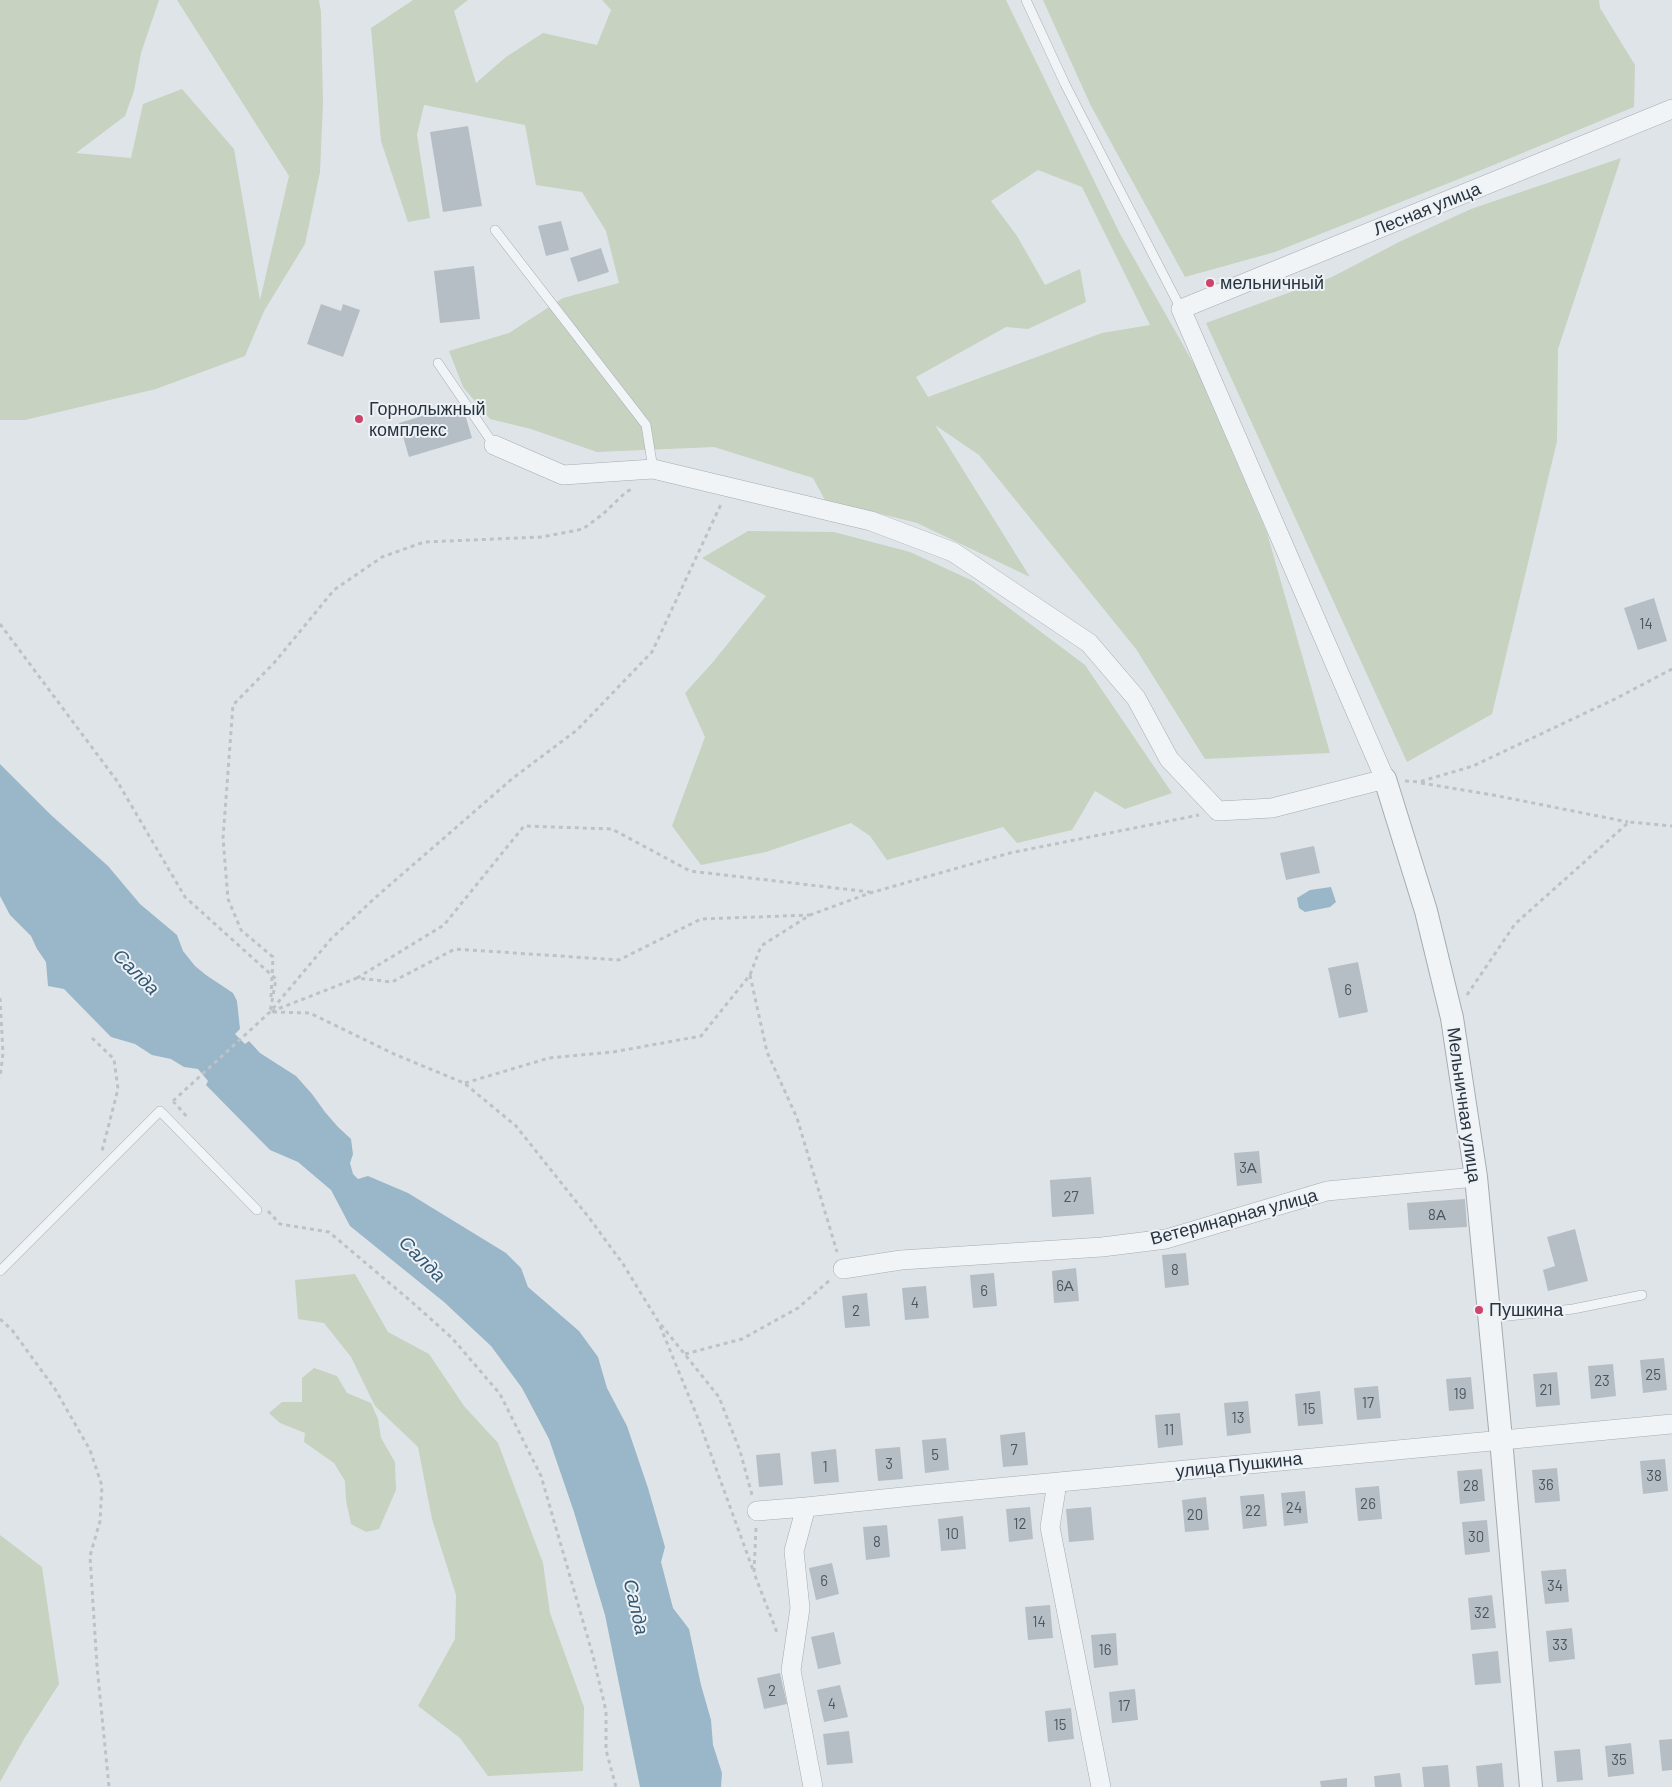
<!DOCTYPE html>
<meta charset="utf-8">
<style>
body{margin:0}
canvas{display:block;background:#dfe4e8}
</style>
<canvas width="1672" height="1787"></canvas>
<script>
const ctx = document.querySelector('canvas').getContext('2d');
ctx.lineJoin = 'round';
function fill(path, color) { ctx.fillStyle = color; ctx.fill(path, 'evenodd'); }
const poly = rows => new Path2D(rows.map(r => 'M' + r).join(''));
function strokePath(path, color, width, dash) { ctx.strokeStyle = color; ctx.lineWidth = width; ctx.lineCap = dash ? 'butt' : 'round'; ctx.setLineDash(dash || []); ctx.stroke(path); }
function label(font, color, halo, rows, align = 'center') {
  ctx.font = font + ' Barlow,sans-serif'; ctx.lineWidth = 4; ctx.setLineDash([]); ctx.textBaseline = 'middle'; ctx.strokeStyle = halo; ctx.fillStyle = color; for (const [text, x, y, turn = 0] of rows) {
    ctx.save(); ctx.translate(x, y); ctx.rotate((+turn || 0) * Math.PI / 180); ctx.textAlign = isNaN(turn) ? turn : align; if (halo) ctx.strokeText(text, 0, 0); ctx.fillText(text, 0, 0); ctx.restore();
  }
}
fill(poly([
 [0,0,159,0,141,53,134,91,125,116,76,153,131,158,143,104,182,89,234,149,260,300,289,176,177,0,319,0,321,12,323,103,320,172,305,244,264,311,245,356,156,389,25,420,0,420],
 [413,0,468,0,454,11,476,83,506,57,543,33,597,45,611,10,602,0,1006,0,1119,232,1195,366,1267,533,1330,753,1205,759,1136,649,979,455,935,425,1030,577,917,523,825,500,813,478,714,447,597,452,531,429,490,419,463,387,449,351,509,333,563,298,619,283,606,231,582,192,536,185,525,125,424,105,417,135,430,218,408,222,381,141,371,28],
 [1038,170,1082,187,1150,325,1102,333,928,397,916,377,1006,327,1028,329,1086,302,1080,269,1045,285,1017,236,991,201],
 [1043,0,1599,0,1600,8,1635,65,1634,107,1479,171,1275,252,1185,277,1091,106],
 [1621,158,1558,349,1557,441,1492,714,1407,762,1206,323,1332,277,1401,241,1471,209],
 [748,531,834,532,910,552,973,581,1085,665,1172,793,1125,809,1095,791,1072,830,1017,843,1003,827,887,860,870,836,851,823,766,852,701,865,672,826,705,737,685,693,713,662,766,596,702,558],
 [355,1274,388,1332,429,1354,464,1406,498,1443,543,1563,550,1613,584,1707,583,1771,488,1776,460,1738,418,1706,455,1639,456,1595,432,1519,418,1447,375,1406,351,1357,324,1323,298,1319,295,1280],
 [314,1368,337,1376,347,1393,371,1403,378,1419,381,1438,395,1462,396,1490,379,1529,366,1532,351,1524,346,1500,345,1481,334,1463,304,1442,305,1433,280,1423,269,1413,282,1402,302,1402,302,1378],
 [0,1535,42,1567,59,1684,24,1739,0,1782]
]), '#c7d2c0');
fill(poly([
 [0,764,51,815,108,866,140,904,177,935,183,951,195,966,206,975,233,993,237,1001,240,1029,235,1034,245,1044,249,1041,260,1053,296,1076,312,1094,325,1112,338,1127,351,1139,353,1154,350,1163,353,1174,358,1179,368,1176,408,1193,506,1253,521,1268,528,1287,579,1331,598,1357,607,1388,627,1426,648,1488,665,1547,661,1562,673,1608,689,1629,701,1685,711,1720,713,1745,722,1773,721,1787,640,1787,605,1615,574,1512,549,1439,522,1388,491,1346,444,1302,350,1226,331,1190,298,1162,270,1150,206,1085,208,1081,198,1069,184,1067,171,1059,152,1055,135,1044,111,1037,64,989,48,986,46,962,37,949,31,936,10,915,0,896],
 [1331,887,1336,902,1330,907,1305,912,1299,908,1297,898,1310,890]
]), '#99b7c8');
fill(poly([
 [468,126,482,206,443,212,430,132],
 [561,221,569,250,546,256,538,226],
 [601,248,609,272,578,282,570,258],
 [474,266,480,319,440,323,434,271],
 [321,304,341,311,343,304,360,310,343,357,307,344],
 [462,404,472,438,409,457,399,423],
 [1654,598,1667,641,1638,650,1624,608],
 [1314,846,1320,873,1286,880,1280,853],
 [1358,962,1368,1012,1339,1018,1328,968],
 [1259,1151,1262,1183,1237,1186,1234,1153],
 [1091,1177,1094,1214,1052,1217,1050,1180],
 [1465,1199,1467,1227,1409,1230,1407,1203],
 [1575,1229,1588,1281,1548,1291,1543,1270,1555,1266,1547,1237],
 [1186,1253,1189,1285,1165,1288,1162,1255],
 [1076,1268,1079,1301,1054,1303,1052,1271],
 [994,1273,997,1306,973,1308,970,1275],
 [926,1286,929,1318,905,1320,902,1288],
 [867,1293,870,1326,845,1328,842,1296],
 [1664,1358,1667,1390,1643,1393,1640,1360],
 [1613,1364,1616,1396,1591,1399,1588,1366],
 [1557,1372,1560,1405,1536,1407,1533,1374],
 [1471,1377,1474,1409,1449,1411,1446,1379],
 [1378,1386,1381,1418,1357,1420,1354,1388],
 [1320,1391,1323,1424,1298,1426,1295,1394],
 [1248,1401,1251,1433,1227,1436,1224,1403],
 [1180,1413,1183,1445,1158,1448,1155,1415],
 [1025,1432,1028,1465,1003,1467,1000,1435],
 [946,1438,949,1470,925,1473,922,1440],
 [900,1447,903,1479,878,1481,875,1449],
 [836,1449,839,1482,814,1484,811,1452],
 [780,1453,783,1485,759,1487,756,1455],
 [1665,1459,1668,1491,1643,1494,1640,1461],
 [1557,1468,1560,1501,1535,1503,1532,1470],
 [1482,1469,1485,1501,1460,1504,1457,1471],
 [1379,1486,1382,1519,1358,1521,1355,1488],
 [1305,1491,1308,1523,1284,1526,1281,1493],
 [1264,1494,1267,1526,1243,1529,1240,1496],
 [1206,1497,1209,1530,1185,1532,1182,1500],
 [1030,1507,1033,1539,1009,1542,1006,1509],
 [1091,1507,1094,1540,1069,1542,1066,1509],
 [963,1516,966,1549,941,1551,938,1519],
 [1487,1520,1490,1552,1465,1555,1462,1522],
 [887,1525,890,1557,866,1560,863,1527],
 [832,1563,839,1594,816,1600,809,1568],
 [1566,1569,1569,1602,1545,1604,1541,1571],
 [1492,1595,1496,1628,1471,1630,1468,1598],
 [1050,1605,1053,1638,1028,1640,1025,1607],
 [1572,1628,1575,1659,1549,1662,1546,1631],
 [834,1632,841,1664,818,1669,811,1637],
 [1116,1633,1118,1665,1094,1668,1091,1635],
 [1498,1651,1501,1683,1475,1685,1472,1654],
 [780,1673,787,1704,764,1709,757,1678],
 [840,1685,848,1717,824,1722,817,1690],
 [1135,1689,1138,1720,1112,1723,1109,1692],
 [1071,1708,1074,1739,1048,1742,1045,1711],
 [849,1731,853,1763,827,1765,823,1734],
 [1672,1739,1672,1770,1662,1771,1659,1740],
 [1631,1743,1634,1774,1608,1777,1605,1746],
 [1580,1749,1583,1780,1557,1782,1554,1751],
 [1502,1763,1504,1787,1478,1787,1476,1766],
 [1448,1765,1450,1787,1424,1787,1422,1767],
 [1400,1773,1402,1787,1375,1787,1374,1776],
 [1347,1778,1347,1787,1321,1787,1320,1781]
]), '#b6bec5');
const service = poly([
 [1026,0,1065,84,1181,309],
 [495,230,646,425,653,469],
 [438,363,494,445],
 [0,1271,160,1111,257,1210],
 [1490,1318,1573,1309,1642,1295]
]);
const minor = poly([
 [494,445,563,475,653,469,871,521,953,552,1089,643,1136,698,1169,759,1218,811,1272,808,1385,779,1181,309,1672,109],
 [843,1269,901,1260,1102,1247,1166,1239,1327,1191,1476,1177],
 [1057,1483,1050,1527,1101,1787],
 [806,1507,922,1495,1672,1424],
 [757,1511,806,1507,794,1551,800,1608,791,1670,813,1787]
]);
const tertiary = poly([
 [1385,779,1426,911,1452,1018,1476,1177,1501,1439,1531,1787]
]);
strokePath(service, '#a4acb2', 10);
strokePath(minor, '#a4acb2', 20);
strokePath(tertiary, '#a4acb2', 24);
strokePath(poly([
 [0,624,117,781,185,897,276,979,270,1012,357,978,392,982,455,949,619,960,701,919,810,915],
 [1405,781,1419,782,1473,766,1615,699,1672,669],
 [1421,783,1493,795,1628,822],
 [750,975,767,1052,797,1118,837,1252],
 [357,978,444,925,524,826,612,829,690,871,870,892],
 [1467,995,1515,924,1629,822,1672,826],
 [271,997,273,957,241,930,228,899,223,838,233,705,274,663,334,590,382,557,424,542,542,537,583,529,603,514,626,492,632,489],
 [0,998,3,1053,0,1078],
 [273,1012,310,1013,394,1054,464,1083,516,1126,590,1219,623,1264,658,1321,719,1397,740,1451,752,1495],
 [92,1038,114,1059,118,1089,102,1151],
 [465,1083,549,1058,613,1052,701,1036,750,975,761,946,810,915,870,893,1010,853,1199,815],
 [173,1101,189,1119],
 [173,1101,270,1012,331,939,376,897,513,778,577,730,652,652,722,502],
 [268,1211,280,1224,329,1232,413,1303,452,1338,500,1394,541,1476,593,1656,606,1711,606,1750,616,1787],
 [0,1319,12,1330,55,1389,90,1450,102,1486,100,1521,90,1556,97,1666,109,1787],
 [660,1326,697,1416,753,1570],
 [685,1354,742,1339,798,1308,830,1280],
 [756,1528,754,1573,778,1635]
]), '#bdc2c6', 3, [4, 4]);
strokePath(service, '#f1f4f6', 9);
strokePath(minor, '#f1f4f6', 19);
strokePath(tertiary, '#f1f4f6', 22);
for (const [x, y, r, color] of [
 [1210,283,5,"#cd436c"],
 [359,419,5,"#cd436c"],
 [1479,1310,5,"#cd436c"]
]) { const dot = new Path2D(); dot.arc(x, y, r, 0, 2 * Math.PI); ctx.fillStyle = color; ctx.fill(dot); strokePath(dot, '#eef2f6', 2); }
label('15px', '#4c5660', null, [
 ["14",1646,624],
 ["6",1348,990],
 ["3А",1248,1168],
 ["27",1071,1197],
 ["8А",1437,1215],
 ["8",1175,1270],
 ["6А",1065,1286],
 ["6",984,1291],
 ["4",915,1303],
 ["2",856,1311],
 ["25",1653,1375],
 ["23",1602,1381],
 ["21",1546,1390],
 ["19",1460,1394],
 ["17",1368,1403],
 ["15",1309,1409],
 ["13",1238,1418],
 ["11",1169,1430],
 ["7",1014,1450],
 ["5",935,1455],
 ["3",889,1464],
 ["1",825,1467],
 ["38",1654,1476],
 ["36",1546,1485],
 ["28",1471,1486],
 ["26",1368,1504],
 ["24",1294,1508],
 ["22",1253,1511],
 ["20",1195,1515],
 ["12",1020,1524],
 ["10",952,1534],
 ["30",1476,1537],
 ["8",877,1542],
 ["6",824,1581],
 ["34",1555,1586],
 ["32",1482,1613],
 ["14",1039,1622],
 ["33",1560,1645],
 ["16",1105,1650],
 ["2",772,1691],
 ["4",832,1704],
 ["17",1124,1706],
 ["15",1060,1725],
 ["35",1619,1760]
]);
label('18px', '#28343f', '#eef2f6', [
 ["Лесная улица",1427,209,-22],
 ["Мельничная улица",1464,1105,82],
 ["Ветеринарная улица",1234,1217,-15],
 ["улица Пушкина",1239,1465,-6]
]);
label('18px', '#28343f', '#eef2f6', [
 ["мельничный",1220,283],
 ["Горнолыжный",369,409],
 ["комплекс",369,430],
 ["Пушкина",1489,1310]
], 'left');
label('italic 19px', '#325872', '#eef2f6', [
 ["Салда",136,972,45],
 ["Салда",422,1259,45],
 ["Салда",636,1607,77]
]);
</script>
